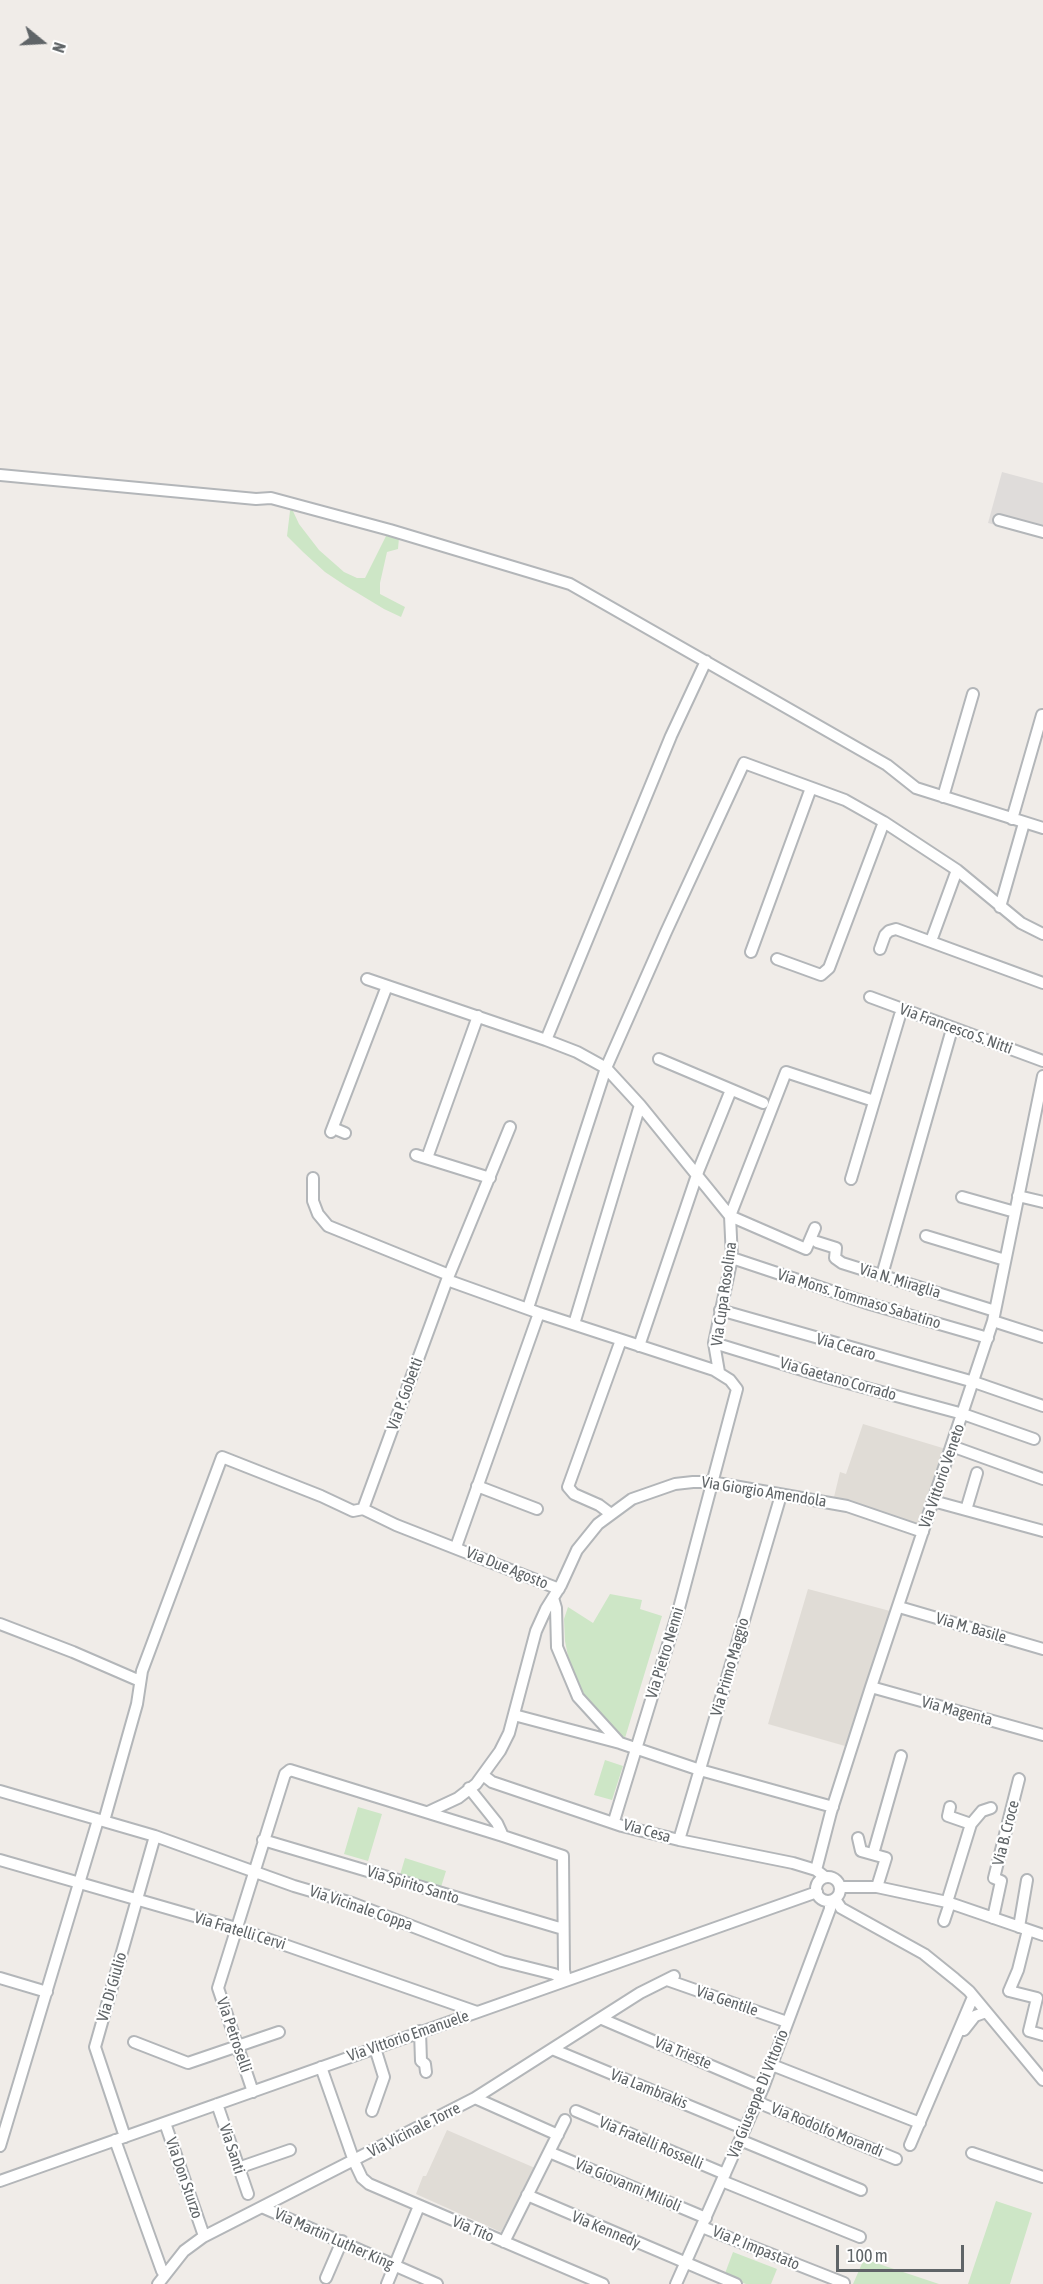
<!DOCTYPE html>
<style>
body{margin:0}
#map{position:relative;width:1043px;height:2284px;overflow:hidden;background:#f0ece8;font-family:"Asap Condensed",sans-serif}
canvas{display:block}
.north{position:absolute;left:12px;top:12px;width:60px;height:60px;-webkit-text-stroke:4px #fff;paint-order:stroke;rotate:108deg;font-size:16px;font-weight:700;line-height:24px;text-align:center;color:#5f6467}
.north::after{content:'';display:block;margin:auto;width:21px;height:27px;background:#5f6467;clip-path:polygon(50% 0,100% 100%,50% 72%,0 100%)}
.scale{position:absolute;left:836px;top:2245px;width:128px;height:27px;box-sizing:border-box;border:3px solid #5f6467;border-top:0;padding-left:8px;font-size:18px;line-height:21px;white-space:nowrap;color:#5f6467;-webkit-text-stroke:4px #fff;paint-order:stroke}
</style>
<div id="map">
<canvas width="1043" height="2284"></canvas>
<div class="north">N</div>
<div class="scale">100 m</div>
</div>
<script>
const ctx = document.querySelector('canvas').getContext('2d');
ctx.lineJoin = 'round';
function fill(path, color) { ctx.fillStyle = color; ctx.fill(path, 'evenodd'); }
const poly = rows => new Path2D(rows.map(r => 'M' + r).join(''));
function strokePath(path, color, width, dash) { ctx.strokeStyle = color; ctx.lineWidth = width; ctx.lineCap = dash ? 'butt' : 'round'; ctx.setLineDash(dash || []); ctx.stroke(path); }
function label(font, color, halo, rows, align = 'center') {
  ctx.font = font + ' "Asap Condensed",sans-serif'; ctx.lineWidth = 4.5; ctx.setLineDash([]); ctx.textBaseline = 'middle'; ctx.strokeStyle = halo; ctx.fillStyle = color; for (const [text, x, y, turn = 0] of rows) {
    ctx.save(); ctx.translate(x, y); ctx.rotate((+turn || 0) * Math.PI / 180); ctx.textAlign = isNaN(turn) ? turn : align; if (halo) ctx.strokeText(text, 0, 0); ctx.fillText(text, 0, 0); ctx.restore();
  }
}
fill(poly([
 [1002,472,1043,483,1043,537,988,523]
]), '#dfdcda');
fill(poly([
 [863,1424,946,1449,919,1525,834,1497,840,1472,846,1474],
 [808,1589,890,1611,845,1746,768,1724],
 [447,2130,535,2168,501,2232,416,2194,423,2176,426,2176]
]), '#e0dcd6');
fill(poly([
 [292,509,299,524,319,550,344,572,357,578,365,578,387,534,399,538,398,549,387,552,380,583,380,594,405,607,401,617,384,609,346,586,325,572,303,552,287,536,290,511],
 [610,1594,642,1600,640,1609,662,1616,625,1738,614,1730,585,1697,569,1661,565,1641,564,1619,568,1607,593,1623],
 [605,1760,623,1766,612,1800,594,1795],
 [358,1807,382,1814,368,1861,344,1854],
 [405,1858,446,1871,441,1887,400,1875],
 [996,2201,1032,2213,1010,2284,968,2284],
 [733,2252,777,2269,771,2284,746,2284,724,2276],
 [864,2259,939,2284,853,2284]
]), '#cde6c6');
const minor = poly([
 [0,475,256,499,271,498,390,530,570,584,887,765,916,788,1043,828],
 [999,520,1043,532],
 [943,797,973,694],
 [1012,819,1042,715],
 [1000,907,1024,823],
 [931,941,957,870],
 [880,949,885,935,889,931,896,929,1043,983],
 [751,952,811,788],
 [777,959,821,975,829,968,884,822],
 [367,979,546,1040,577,1052,606,1068,640,1105,730,1216,806,1249,815,1228],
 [870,997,1043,1061],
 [546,1040,671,736,706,661],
 [659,1059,763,1103],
 [333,1128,345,1133],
 [331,1132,387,986],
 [416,1155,490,1178],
 [427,1158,478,1016],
 [313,1178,313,1201,318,1214,328,1226,449,1275],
 [851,1179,900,1015],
 [1018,1196,1043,1202],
 [962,1197,1015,1212],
 [926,1236,1005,1260],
 [817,1242,836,1248,835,1258,842,1263,995,1311],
 [732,1258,870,1304,988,1338],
 [882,1275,952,1029],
 [447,1280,539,1313,714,1370,730,1380,737,1389,678,1612,614,1821],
 [528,1308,606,1068,666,932,744,763,845,800,884,822,957,870,1021,923,1043,934],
 [720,1310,974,1382,1043,1406],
 [993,1321,1043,1337],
 [574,1324,640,1105],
 [714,1343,822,1376,963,1414,1034,1439],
 [639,1346,699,1169,731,1090],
 [719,1372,714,1343,732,1258,730,1216,786,1072,874,1101],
 [957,1448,1043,1479],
 [477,1486,537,1509],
 [933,1501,1043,1531],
 [363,1509,447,1280,510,1127],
 [966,1510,977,1473],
 [611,1514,599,1505,574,1494,568,1487,621,1340],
 [456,1547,539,1313],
 [553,1598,556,1608,557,1647,578,1697,620,1743],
 [899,1607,1043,1649],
 [0,1624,73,1652,140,1681],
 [871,1687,1043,1735],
 [514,1715,620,1743,700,1770,833,1807],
 [483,1775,492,1782,622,1826,679,1840,793,1863,816,1870,825,1877],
 [469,1788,497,1823,503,1836],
 [0,1791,155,1836,294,1886,352,1903,502,1961,554,1974,566,1980],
 [950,1807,948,1816,971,1824],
 [428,1812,458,1798,476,1784,500,1751,509,1733,536,1631,546,1609,561,1585,577,1550,598,1524,632,1499,675,1484,693,1482,711,1482,847,1506,923,1532],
 [104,1821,137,1704,142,1671,222,1457,321,1496,353,1511,363,1509,396,1525,559,1589],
 [858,1838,861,1851,886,1858,877,1887],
 [263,1840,563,1929],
 [679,1840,781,1495],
 [873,1854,901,1756],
 [0,1860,236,1928,477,2012],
 [816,1870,831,1812,871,1687,993,1321,1043,1076],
 '816 1889a12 12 0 1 1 24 0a12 12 0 1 1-24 0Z',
 [840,1887,877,1887,947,1902,1043,1935],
 [835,1899,841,1908,924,1954,955,1979,969,1991,1043,2080],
 [947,1902,971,1824,982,1811,991,1808],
 [993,1918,1001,1881,994,1878,1019,1779],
 [944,1921,950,1903],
 [1019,1927,1027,1880],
 [1028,1930,1018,1970,1009,1991,1037,1998,1029,2031,1043,2035],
 [0,1978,47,1992],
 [667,1980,787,2022],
 [602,2019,763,2088],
 [964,2030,975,2016,986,2012],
 [420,2031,421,2061,425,2064,426,2072],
 [134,2042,188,2063,279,2032],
 [552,2049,745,2129],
 [772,2065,920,2123],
 [321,2067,354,2161,362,2178,369,2184,603,2284],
 [253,2092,218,1988,285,1774,290,1770,503,1836,563,1856,564,1970,566,1980],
 [475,2098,558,2135],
 [757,2102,896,2159],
 [217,2104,248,2194],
 [372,2111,384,2077,375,2048],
 [576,2111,725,2174],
 [165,2123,203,2233],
 [125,2137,95,2047,155,1836],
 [115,2140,162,2271],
 [740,2140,861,2190],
 [910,2145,973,1997],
 [0,2146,98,1820],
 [549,2152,706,2218],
 [972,2153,1043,2177],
 [238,2168,290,2150],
 [0,2181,817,1892],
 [722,2181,860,2237],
 [527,2195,736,2284],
 [264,2208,437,2284],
 [702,2227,844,2283],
 [504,2242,565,2120],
 [326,2278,342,2241],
 [158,2284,184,2251,203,2237,475,2098,640,1993,674,1976],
 [387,2284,419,2206],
 [676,2284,763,2088,830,1909,830,1901]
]);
strokePath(minor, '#b3b6b9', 14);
strokePath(minor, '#fff', 10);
label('16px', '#5f6467', '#fff', [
 ["Via Francesco S. Nitti",956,1029,20],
 ["Via N. Miraglia",900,1281,17],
 ["Via Cupa Rosolina",724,1294,-82],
 ["Via Mons. Tommaso Sabatino",859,1299,17],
 ["Via Cecaro",846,1347,16],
 ["Via Gaetano Corrado",838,1379,16],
 ["Via P. Gobetti",405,1394,-70],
 ["Via Vittorio Veneto",942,1476,-71],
 ["Via Giorgio Amendola",764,1492,9],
 ["Via Due Agosto",507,1568,22],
 ["Via M. Basile",971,1628,16],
 ["Via Pietro Nenni",665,1653,-73],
 ["Via Primo Maggio",730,1667,-74],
 ["Via Magenta",957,1711,15],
 ["Via Cesa",647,1831,16],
 ["Via B. Croce",1006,1833,-76],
 ["Via Spirito Santo",413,1885,17],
 ["Via Vicinale Coppa",361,1908,19],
 ["Via Fratelli Cervi",240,1931,17],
 ["Via Di Giulio",112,1987,-74],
 ["Via Gentile",727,2001,19],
 ["Via Petroselli",234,2035,71],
 ["Via Vittorio Emanuele",408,2036,-19],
 ["Via Trieste",683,2053,23],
 ["Via Lambrakis",649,2089,22],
 ["Via Giuseppe Di Vittorio",758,2094,-68],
 ["Via Vicinale Torre",414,2130,-27],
 ["Via Rodolfo Morandi",827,2130,22],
 ["Via Fratelli Rosselli",651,2143,23],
 ["Via Santi",232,2149,72],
 ["Via Don Sturzo",184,2178,71],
 ["Via Giovanni Milioli",628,2185,23],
 ["Via Tito",473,2229,23],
 ["Via Kennedy",606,2230,23],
 ["Via Martin Luther King",334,2239,24],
 ["Via P. Impastato",756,2248,22]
]);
</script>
